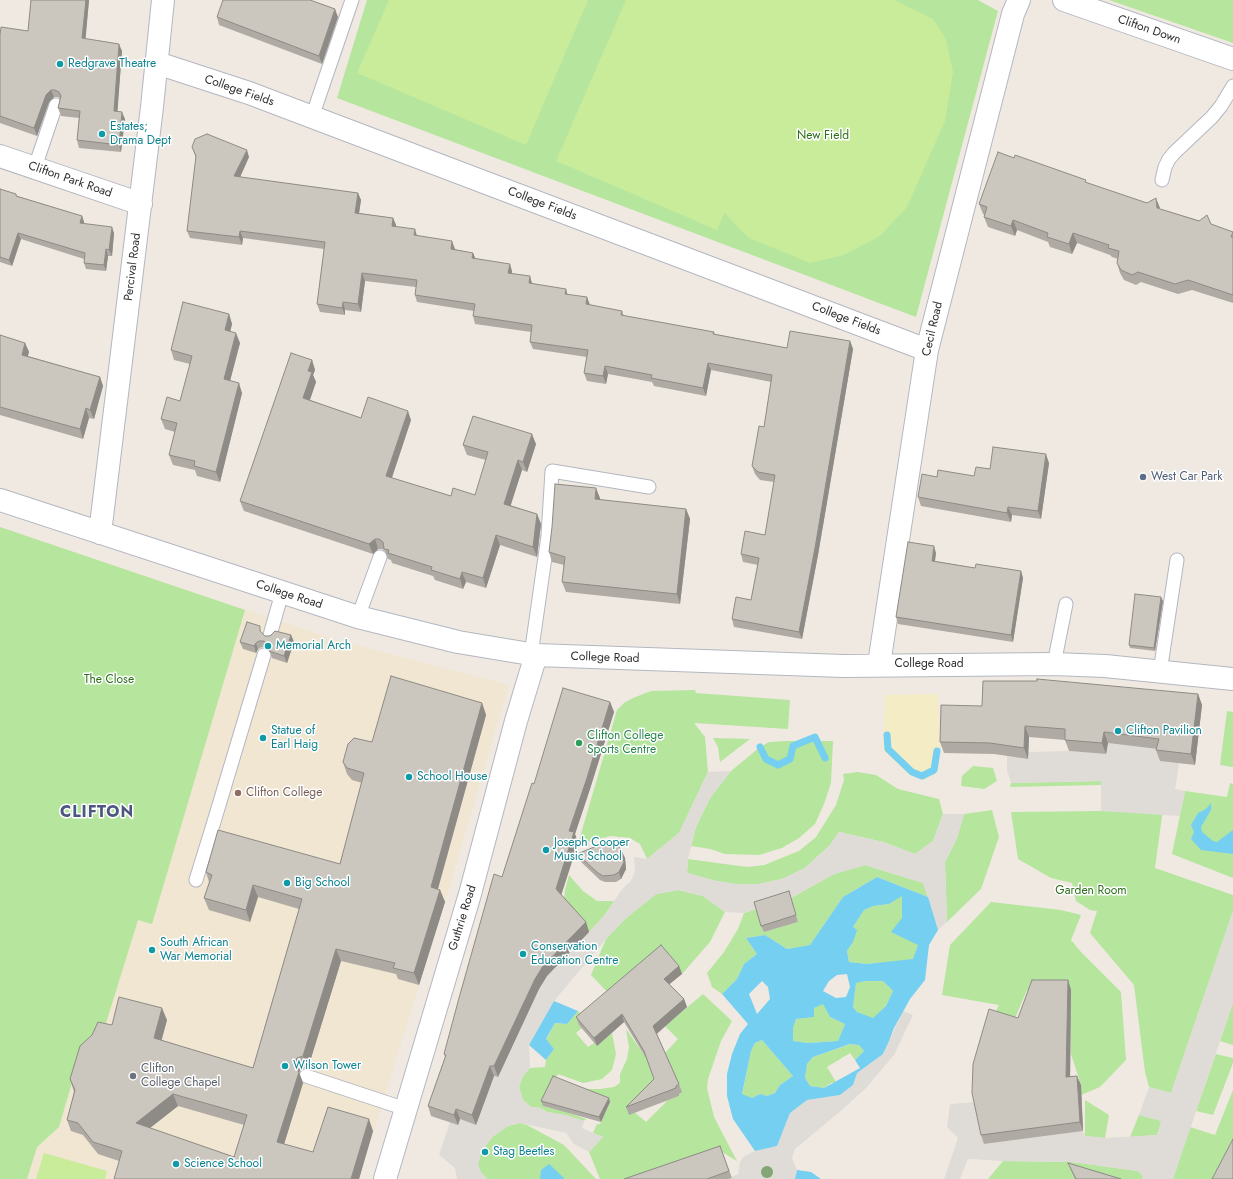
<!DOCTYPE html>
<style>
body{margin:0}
canvas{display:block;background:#efe9e1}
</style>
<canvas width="1233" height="1179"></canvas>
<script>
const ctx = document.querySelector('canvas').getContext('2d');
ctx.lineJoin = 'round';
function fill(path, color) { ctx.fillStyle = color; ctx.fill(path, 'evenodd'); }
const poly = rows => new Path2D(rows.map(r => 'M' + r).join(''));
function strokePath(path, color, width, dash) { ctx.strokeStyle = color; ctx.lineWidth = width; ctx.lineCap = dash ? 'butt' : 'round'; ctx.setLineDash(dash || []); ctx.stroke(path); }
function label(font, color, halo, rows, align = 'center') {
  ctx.font = font + ' Jost,sans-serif'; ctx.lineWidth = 3; ctx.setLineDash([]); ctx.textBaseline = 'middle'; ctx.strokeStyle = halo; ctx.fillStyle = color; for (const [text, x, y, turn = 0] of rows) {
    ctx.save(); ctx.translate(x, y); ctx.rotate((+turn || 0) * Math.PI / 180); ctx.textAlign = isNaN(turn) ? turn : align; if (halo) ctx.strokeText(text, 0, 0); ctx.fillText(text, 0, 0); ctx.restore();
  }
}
fill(poly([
 [0,527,333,639,509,685,445,902,359,1179,0,1179]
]), '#f0e6d1');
fill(poly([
 [367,0,978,0,998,11,916,317,337,98],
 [1109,0,1233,0,1233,43],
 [0,527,245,610,152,924,138,920,106,1023,94,1033,80,1055,59,1127,37,1147,27,1179,0,1179],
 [695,690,696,693,790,700,788,729,694,723,705,737,708,772,679,833,647,859,640,844,630,838,611,836,578,844,617,710,624,703,633,698,651,691],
 [1227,711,1233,712,1233,767,1220,765],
 [713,738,750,739,720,762,718,747],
 [788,741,833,741,831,783,824,804,815,824,799,838,782,848,759,855,725,854,710,849,691,846,696,827,710,798,731,771,760,747,769,742],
 [973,766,993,768,997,781,984,789,961,786,962,776],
 [858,772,876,775,898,789,939,799,943,814,933,841,915,854,883,842,839,832,830,845,805,868,782,879,759,884,736,884,716,881,687,873,688,859,747,867,764,865,799,851,816,837,836,805,844,780,843,774],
 [1101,781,1101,785,1010,787,1011,783],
 [1230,783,1233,784,1233,878,1172,854,1185,791,1227,797],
 [1101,805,1163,809,1155,868,1233,895,1233,911,1171,1093,1149,1087,1145,1072,1134,985,1090,933,1097,911,1090,910,1076,901,1072,883,1051,878,1018,859,1011,812,1101,811],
 [992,810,999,837,981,889,947,922,945,862,957,838,964,814],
 [865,865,923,883,928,897,877,877,843,897,810,945,787,949,765,935,746,938,757,954,744,964,737,979,722,994,712,987,707,973,724,952,738,929,744,913,757,909,764,932,798,922,791,898,834,874],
 [569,875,583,891,597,901,614,901,604,916,589,932,564,904,565,890],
 [679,890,703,896,725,912,710,942,682,974,664,953,612,997,591,975,606,939,625,919,656,894],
 [902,895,902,918,918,945,913,960,867,964,849,962,847,951,853,942,853,927,864,910,873,906,889,904],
 [991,902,1061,910,1081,915,1071,940,1081,952,1121,992,1126,1060,1100,1087,1081,1095,1081,1085,1071,1054,1071,990,1027,990,1012,1025,992,1019,999,1005,942,995,950,945],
 [865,981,883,981,893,991,886,1006,873,1019,857,1012,853,1007,856,982],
 [703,994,732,1021,721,1041,708,1079,707,1088,714,1117,737,1161,722,1152,645,1179,600,1179,589,1152,603,1137,593,1133,597,1124,600,1124,610,1103,575,1089,600,1089,614,1087,620,1083,620,1074,627,1059,629,1047,626,1029,647,1059,656,1087,633,1111,646,1122,668,1100,679,1096,665,1053,678,1039,665,1026],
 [823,1003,830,1017,845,1024,838,1041,808,1043,793,1041,793,1028,796,1019,813,1017,814,1008],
 [1233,1003,1233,1045,1220,1041],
 [578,1011,586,1019,579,1025,582,1028,576,1033,588,1047,594,1043,597,1046,612,1033,616,1054,612,1070,602,1079,583,1083,558,1074,543,1106,566,1112,586,1119,584,1121,565,1115,547,1112,540,1108,531,1107,523,1100,519,1087,523,1076,530,1068,545,1067,546,1060,554,1049,546,1040,555,1023,567,1024],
 [762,1040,793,1076,780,1085,775,1093,767,1096,760,1094,752,1098,742,1095,751,1051,755,1043],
 [851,1044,859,1045,864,1051,855,1060,850,1053,827,1067,836,1082,831,1083,824,1088,810,1086,805,1078,807,1064,813,1057],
 [1216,1054,1233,1058,1233,1063,1213,1115,1196,1111],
 [1233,1090,1233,1155,1220,1179,1173,1179,1190,1127,1215,1135],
 [1085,1100,1109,1115,1105,1138,1085,1136],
 [1139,1115,1162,1121,1157,1135,1130,1137],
 [520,1123,527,1125,564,1145,596,1179,487,1179,480,1171,478,1164,481,1152,492,1137,508,1126],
 [1003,1161,1072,1162,1138,1171,1143,1176,1142,1179,988,1179]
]), '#b6e59e');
fill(poly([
 [938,694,940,753,937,773,924,780,909,775,894,760,883,751,885,695]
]), '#f3ecc5');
fill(poly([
 [389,0,588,0,526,145,357,73],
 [626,0,894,0,933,19,946,39,953,72,945,121,907,207,880,236,844,255,810,263,749,238,729,218,725,212,717,230,556,161],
 [44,1153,107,1171,105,1179,36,1179]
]), '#c9ec9a');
fill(poly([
 [1108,743,1163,750,1179,764,1175,789,1185,791,1180,816,1101,811,1101,781,1011,783,1007,770,1007,756,1027,759,1028,752,1069,751,1106,754],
 [731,771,710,798,696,827,688,859,687,873,716,881,736,884,759,884,782,879,805,868,830,845,839,832,883,842,915,854,933,841,943,814,964,814,957,838,945,862,947,922,938,930,923,883,865,865,834,874,791,898,744,913,725,912,703,896,679,890,656,894,625,919,606,939,554,1001,529,1045,530,1068,523,1076,519,1087,523,1100,531,1107,540,1108,547,1112,565,1115,584,1121,582,1128,603,1137,589,1152,574,1144,566,1133,520,1123,508,1126,492,1137,481,1152,478,1164,480,1171,487,1179,457,1179,455,1168,439,1155,450,1122,458,1125,460,1119,476,1125,491,1083,494,1076,498,1077,539,989,547,976,604,916,623,888,630,882,634,875,635,866,634,857,647,859,679,833,708,772],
 [1233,911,1233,1003,1173,1179,1142,1179,1143,1176,1138,1171,1072,1162,1003,1161,968,1159,960,1179,944,1179,958,1138,947,1127,950,1104,976,1102,985,1144,1083,1131,1085,1136,1105,1138,1157,1135,1161,1121,1139,1115,1149,1087,1171,1093],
 [903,1011,913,1015,894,1055,866,1088,843,1109,795,1149,792,1158,797,1170,795,1179,728,1179,738,1174,740,1162,743,1157,755,1151,777,1146,790,1113,807,1100,840,1095,853,1085,857,1073,883,1054]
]), '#dfdcd8');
fill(poly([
 [1211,803,1211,810,1201,827,1202,832,1213,841,1217,842,1233,830,1233,854,1201,850,1191,839,1194,832,1191,825,1198,813,1206,809],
 [877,877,928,897,938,930,929,945,925,980,910,999,894,1028,889,1041,883,1054,857,1073,853,1085,840,1095,807,1100,790,1113,777,1146,755,1151,733,1119,727,1096,727,1074,732,1054,740,1034,748,1024,722,994,737,979,744,964,757,954,746,938,765,935,787,949,810,945,843,897],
 [902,896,902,918,891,932,918,945,913,959,867,964,849,962,847,951,853,942,857,930,853,927,864,910,873,906,889,904],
 [847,974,850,987,846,997,836,998,823,991,829,981,837,975],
 [762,981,768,987,770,999,757,1014,749,994],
 [865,981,883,981,893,991,886,1006,873,1018,857,1012,853,1007,856,983],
 [823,1004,830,1017,845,1024,838,1041,808,1043,793,1041,793,1028,796,1019,814,1017,814,1008],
 [762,1040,793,1076,780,1085,775,1093,767,1096,760,1094,752,1098,742,1094,751,1051,755,1043],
 [850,1044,859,1045,864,1051,855,1060,860,1068,824,1088,810,1086,805,1078,807,1064,813,1057],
 [554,1001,578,1011,567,1024,555,1023,546,1039,554,1049,546,1060,529,1045],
 [549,1164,564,1178,564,1179,540,1179,541,1170],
 [797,1170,811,1172,821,1179,795,1179]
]), '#75cff0');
strokePath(poly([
 [887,735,888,749,912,772,922,776,934,770,937,751],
 [760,747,766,759,778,765,790,759,793,746,815,737,825,758]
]), '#75cff0', 7);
const lane = poly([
 [312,117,352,0],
 [35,167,56,105],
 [1162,180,1165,167,1169,159,1174,153,1212,117,1221,106,1233,86],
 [358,617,380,557],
 [270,635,282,593],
 [531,655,548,536,552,471,649,487],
 [1054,664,1066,604],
 [1160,672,1177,560],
 [196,880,213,825,264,655],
 [306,1076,406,1109]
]);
const street = poly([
 [1064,0,1233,59],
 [157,63,249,93,927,350],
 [0,156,141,204],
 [0,500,358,617,458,642,536,655,843,666,1054,664,1105,666,1233,679],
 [100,533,152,107,163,0],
 [879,664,927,350,1013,14,1019,0],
 [385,1179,470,894,516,721,536,655]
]);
strokePath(lane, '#b4b7c1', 15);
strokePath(street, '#b4b7c1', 24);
strokePath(lane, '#fff', 13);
strokePath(street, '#fff', 22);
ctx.fillStyle = '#84a574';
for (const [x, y] of [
 [767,1172]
]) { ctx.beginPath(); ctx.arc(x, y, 6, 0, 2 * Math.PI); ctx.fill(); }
fill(poly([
 [31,0,89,0,85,39,122,51,117,111,125,119,121,152,79,148,77,140,79,118,61,116,58,108,60,99,58,97,54,97,49,102,37,136,0,123,0,35,28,31],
 [217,17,338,17,322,64,219,25],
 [192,147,249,157,240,177,358,193,361,200,359,213,393,218,396,225,395,227,417,236,455,249,454,249,473,253,475,258,512,271,512,273,532,283,568,295,590,305,622,311,624,316,714,332,715,334,787,348,850,341,853,349,818,555,802,639,734,627,732,619,751,600,758,565,743,562,741,554,765,535,774,482,760,480,755,474,752,466,764,427,771,382,711,370,706,396,654,386,652,382,608,374,606,384,587,381,584,373,587,357,533,349,530,342,531,332,475,324,473,316,474,311,417,302,415,295,416,287,365,281,361,312,345,310,345,315,320,312,317,304,324,249,243,238,242,245,190,238,187,231,196,158],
 [1087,183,1160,209,1211,224,1233,232,1233,303,1192,290,1178,294,1141,282,1136,285,1124,280,1120,273,1117,263,1118,259,1112,257,1110,255,1077,243,1072,254,1050,247,1048,242,1017,230,1015,236,988,227,984,217,985,215,983,214,979,204],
 [0,189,16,194,17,196,82,216,84,222,84,224,114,233,112,256,108,256,106,271,86,269,84,263,84,259,21,239,12,266,0,262],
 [229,314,232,324,230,332,240,343,230,380,242,393,220,482,197,476,195,470,173,465,169,455,175,432,165,429,161,419,180,401,190,364,174,360,171,350],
 [0,335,25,343,29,352,28,356,100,377,103,386,94,419,89,418,83,439,0,415],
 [312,360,315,370,313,375,316,382,310,400,361,418,411,420,392,478,451,496,475,495,486,460,467,455,463,445,536,444,527,472,522,470,510,505,537,514,541,524,537,557,500,545,486,588,466,582,463,589,435,580,433,576,392,563,391,560,388,559,385,551,382,549,378,549,373,554,244,511,240,501],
 [1049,463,1041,519,1012,515,1011,522,921,506,918,497,937,477,974,476,990,469],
 [600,498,600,500,686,509,690,519,680,604,566,592,562,582,564,565,552,562,549,552],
 [936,553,935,561,975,568,1021,571,1023,578,1013,642,898,624,896,617],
 [1163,601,1155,651,1130,648,1129,645],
 [262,633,265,636,291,635,294,642,287,663,272,658,269,650,267,648,262,647,258,649,256,653,243,649,240,642],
 [1198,694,1202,705,1195,765,1160,761,1156,750,1157,749,1108,743,1106,754,1069,751,1065,740,1029,737,1028,759,994,754,944,753,940,742,982,706],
 [610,702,614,712,590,789,575,834,578,843,561,894,586,922,589,932,547,976,539,989,498,1077,494,1076,476,1125,460,1119,458,1125,431,1116,428,1106,445,1057,444,1054,502,877,534,784],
 [482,703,486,715,438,889,440,890,445,902,419,985,398,979,396,974,341,961,308,1068,301,1070,299,1072,303,1083,284,1144,313,1152,373,1131,359,1179,119,1161,98,1154,83,1135,71,1131,67,1120,74,1092,70,1079,112,1025,167,1020,161,1040,253,1068,299,909,258,897,250,922,209,910,204,898,209,882,206,872,340,864,362,783,352,780,347,774,343,762,372,742],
 [178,1106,244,1125,234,1157,150,1128],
 [622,852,625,858,626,869,621,879,616,882,605,882,600,880,579,860,577,854],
 [789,891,798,922,764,932,761,926],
 [679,966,682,974,669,984,684,999,687,1007,657,1034,679,1084,682,1092,679,1094,679,1096,629,1115,626,1107,654,1079,646,1058,624,1022,597,1046,579,1025,576,1017],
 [1068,980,1071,990,1070,1077,1077,1076,1081,1085,1083,1131,984,1144,981,1135,1018,1018],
 [541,1101,610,1102,601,1122,543,1106],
 [720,1146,732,1178,728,1179,624,1179],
 [1068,1163,1121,1179,1075,1179,1071,1170]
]), '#afaba4');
fill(poly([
 [86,0,89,0,85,46,82,38],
 [335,9,338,17,322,64,319,56],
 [119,44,122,51,117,118,114,111],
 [51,90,54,97,49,102,37,136,34,128,46,95],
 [122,112,125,119,121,152,119,145],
 [247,150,249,157,237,184,234,176],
 [358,193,361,200,358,220,355,213],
 [1156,198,1160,208,1157,208],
 [82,216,84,222,82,229,80,223],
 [393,218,396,225,394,234,392,226],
 [1013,220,1017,230,1015,236,1011,226],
 [112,227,114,233,112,256,109,250],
 [415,229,417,236,414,235],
 [240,231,243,238,242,245,239,237],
 [18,233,21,239,12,266,9,260],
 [1073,233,1077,243,1072,254,1069,244],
 [452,241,455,249,454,256,451,249],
 [106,249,108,256,106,271,104,265],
 [473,253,476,260,472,258],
 [510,264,512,271,511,280,508,273],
 [362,273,365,281,361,312,358,304],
 [530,276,532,283,529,283],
 [566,289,568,296,565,294],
 [587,297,590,305,586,304],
 [343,302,345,310,345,315,342,308],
 [229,314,232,324,228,340,225,330],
 [236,333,240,343,228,389,224,379],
 [850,341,853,349,818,555,802,639,799,632],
 [25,343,29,352,25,364,22,355],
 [312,360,315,370,313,375,316,382,307,408,303,398,308,371],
 [708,363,711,370,706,396,703,388],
 [605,366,608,374,606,384,603,376],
 [100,377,103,386,94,419,90,410],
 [239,383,242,393,220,482,216,472],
 [86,408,89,418,83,439,80,429],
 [408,411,411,420,389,486,386,476],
 [532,434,536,444,527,472,523,462],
 [1046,454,1049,463,1041,519,1038,511],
 [518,460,522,470,508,514,504,504],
 [596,488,600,498,598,509,595,499],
 [1008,507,1012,515,1011,522,1007,513],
 [686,509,690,519,680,604,677,594],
 [537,514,541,524,537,557,533,547],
 [496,535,500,545,486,588,483,578],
 [375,539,378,549,373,554,369,544],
 [934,546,936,553,934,567,932,561],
 [1021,571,1023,578,1013,642,1011,635],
 [462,572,466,582,463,589,460,579],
 [1161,597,1163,601,1155,651,1154,648],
 [291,635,294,642,287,663,284,656],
 [256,643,258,649,256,653,254,646],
 [1198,694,1202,705,1195,765,1191,754],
 [610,702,614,712,590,789,575,834,578,843,560,899,556,889,569,831],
 [482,703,486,715,435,899,431,887],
 [1025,726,1029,737,1028,759,1024,748],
 [1104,732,1108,743,1106,754,1102,743],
 [622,852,625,858,626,869,621,879,619,872],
 [253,885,258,897,250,922,246,910],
 [440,890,445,902,419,985,414,973],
 [586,922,589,932,547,976,539,989,498,1077,494,1066,535,979,543,966],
 [336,949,341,961,308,1068,303,1056],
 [679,966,682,974,666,987,664,979],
 [1068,980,1071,990,1070,1086,1066,1077],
 [684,999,687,1007,656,1034,653,1026],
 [162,1008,167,1020,159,1050,154,1038],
 [622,1014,624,1022,597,1046,594,1038],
 [297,1058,301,1070,299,1072,303,1083,281,1154,277,1142,296,1069,294,1062],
 [490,1066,494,1076,476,1125,472,1115],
 [1077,1076,1081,1085,1083,1131,1080,1122],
 [173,1094,178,1106,141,1135,136,1123],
 [609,1098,610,1102,601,1122,599,1117],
 [456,1109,460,1119,458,1125,454,1115],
 [369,1119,373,1131,359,1179,351,1179]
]), '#8e8b86');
const building = poly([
 [31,0,86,0,82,38,119,44,114,111,122,112,119,145,77,140,80,111,58,108,61,96,59,92,55,90,51,90,46,95,34,128,0,116,0,35,1,27,28,31,31,0],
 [223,0,310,0,335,9,319,56,217,17,223,0],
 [207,134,247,150,234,176,358,193,355,213,393,218,392,226,415,229,414,235,452,241,451,249,473,253,472,258,510,264,508,273,530,276,529,283,566,289,565,294,587,297,586,304,622,311,621,315,714,332,713,334,787,348,790,331,850,341,815,548,799,632,732,619,736,597,751,600,759,558,741,554,745,531,765,535,775,475,758,472,752,466,759,426,764,427,772,375,708,363,703,388,651,378,652,375,605,366,603,376,584,373,588,350,530,342,532,325,473,316,475,304,415,295,417,280,362,273,358,304,343,302,342,308,317,304,325,242,240,231,239,237,187,231,196,156,192,147,195,139,207,134],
 [998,152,1014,158,1015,155,1086,180,1085,182,1147,203,1156,198,1157,208,1199,221,1207,215,1211,224,1233,232,1231,237,1233,237,1233,295,1188,280,1175,284,1138,272,1132,275,1121,270,1117,263,1119,251,1108,248,1109,245,1073,233,1069,244,1047,237,1048,233,1013,220,1011,226,984,217,987,207,979,204,998,152],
 [0,189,16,194,16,196,82,216,80,223,112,227,109,250,106,249,104,265,84,263,85,253,18,233,9,260,0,257,0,189],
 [183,302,229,314,225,330,236,333,224,379,239,383,216,472,194,466,195,461,169,455,177,423,161,419,167,397,180,401,192,356,171,350,183,302],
 [0,335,25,343,22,355,100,377,90,410,86,408,80,429,0,407,0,335],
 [291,353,312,360,308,371,312,372,303,398,361,418,368,397,408,411,386,476,451,496,453,488,475,495,488,452,463,445,473,416,532,434,523,462,518,460,504,504,537,514,533,547,496,535,483,578,462,572,460,579,431,570,432,567,388,553,389,550,384,549,383,542,379,539,375,539,369,544,240,501,291,353],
 [993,447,1046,454,1038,511,1008,507,1007,513,918,497,922,474,937,477,938,470,974,476,976,467,990,469,993,447],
 [555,484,596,488,595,499,686,509,677,594,562,582,565,557,549,552,552,527,555,484],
 [908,542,934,546,932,561,975,568,976,564,1021,571,1011,635,896,617,908,542],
 [1135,594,1161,597,1154,648,1129,645,1135,594],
 [247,622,260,626,260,631,265,636,270,636,275,631,291,635,284,656,269,651,269,646,264,641,259,641,256,643,254,646,240,642,247,622],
 [391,676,482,703,431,887,440,890,414,973,393,968,395,963,336,949,303,1056,297,1058,294,1062,296,1069,299,1072,277,1142,313,1152,328,1107,369,1119,351,1179,114,1179,122,1151,93,1142,78,1123,67,1120,75,1090,70,1079,80,1046,92,1035,98,1022,112,1025,119,997,162,1008,154,1038,253,1068,302,899,253,885,246,910,204,898,212,875,206,872,218,830,340,864,364,773,347,768,343,762,348,744,354,738,372,742,391,676],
 [173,1094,247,1115,234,1157,136,1123,173,1094],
 [1037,679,1198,694,1191,754,1156,750,1159,739,1104,732,1102,743,1065,740,1065,729,1025,726,1024,748,990,743,940,742,941,705,982,706,983,681,1037,681,1037,679],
 [563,688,610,702,587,778,569,831,574,832,556,889,586,922,543,966,535,979,494,1066,490,1066,472,1115,456,1109,454,1115,428,1106,446,1055,444,1054,459,998,494,874,502,877,532,783,534,784,563,688],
 [604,843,609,843,619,847,622,852,624,862,619,872,614,875,603,876,598,873,577,854,604,843],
 [789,891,796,915,761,926,754,902,789,891],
 [661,945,679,966,664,979,684,999,653,1026,679,1084,676,1086,676,1088,626,1107,654,1079,644,1051,622,1014,594,1038,576,1017,661,945],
 [1032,980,1068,980,1066,1077,1077,1076,1080,1122,981,1135,972,1093,973,1064,989,1009,1018,1018,1032,980],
 [553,1076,609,1098,599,1117,541,1101,553,1076],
 [1233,1139,1233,1179,1212,1179,1233,1139],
 [720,1146,729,1171,707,1179,624,1179,720,1146],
 [1068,1163,1121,1179,1076,1179,1068,1163]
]);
fill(building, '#cbc7bf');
strokePath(building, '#8e8b86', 1);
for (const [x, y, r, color] of [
 [60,64,4,"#0f9aa8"],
 [102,134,4,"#0f9aa8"],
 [1143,477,4,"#5c6f8a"],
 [268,646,4,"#0f9aa8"],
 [1118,731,4,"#0f9aa8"],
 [263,738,4,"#0f9aa8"],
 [579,743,4,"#2e9e5b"],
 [409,777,4,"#0f9aa8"],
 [238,793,4,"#8d6e63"],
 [546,850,4,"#0f9aa8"],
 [287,883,4,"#0f9aa8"],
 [152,950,4,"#0f9aa8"],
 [523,954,4,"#0f9aa8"],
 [285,1066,4,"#0f9aa8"],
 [133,1076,4,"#6b7280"],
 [485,1152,4,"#0f9aa8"],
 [176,1164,4,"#0f9aa8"]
]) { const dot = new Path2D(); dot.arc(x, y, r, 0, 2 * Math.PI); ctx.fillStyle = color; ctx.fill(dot); strokePath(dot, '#fff', 1.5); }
label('12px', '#2e2e2e', '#fff', [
 ["Clifton Down",1149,30,19],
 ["College Fields",239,91,19],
 ["Clifton Park Road",70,180,19],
 ["College Fields",542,204,21],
 ["Percival Road",133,267,-83],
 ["College Fields",846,319,21],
 ["Cecil Road",933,329,-77],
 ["College Road",289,595,18],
 ["College Road",605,658,2],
 ["College Road",929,664],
 ["Guthrie Road",463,918,-73]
]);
label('12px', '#0d838f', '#fff', [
 ["Redgrave Theatre",68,64],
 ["Estates;",110,127],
 ["Drama Dept",110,141],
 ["Memorial Arch",276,646],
 ["Statue of",271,731],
 ["Earl Haig",271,745],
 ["Clifton Pavilion",1126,731],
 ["School House",417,777],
 ["Joseph Cooper",554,843],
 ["Music School",554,857],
 ["Big School",295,883],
 ["South African",160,943],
 ["War Memorial",160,957],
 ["Conservation",531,947],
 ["Education Centre",531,961],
 ["Wilson Tower",293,1066],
 ["Stag Beetles",493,1152],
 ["Science School",184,1164]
], 'left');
label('12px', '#2c6e1b', '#fff', [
 ["New Field",823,136],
 ["The Close",109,680],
 ["Garden Room",1091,891]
]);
label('12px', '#4e5e75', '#fff', [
 ["West Car Park",1151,477]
], 'left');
label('12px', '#27864d', '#fff', [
 ["Clifton College",587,736],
 ["Sports Centre",587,750]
], 'left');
label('12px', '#785e54', '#fff', [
 ["Clifton College",246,793]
], 'left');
label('12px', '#5b616d', '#fff', [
 ["Clifton",141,1069],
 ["College Chapel",141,1083]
], 'left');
ctx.letterSpacing = '1px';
label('bold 16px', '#4d5680', '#fff', [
 ["CLIFTON",97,813]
]);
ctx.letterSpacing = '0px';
</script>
